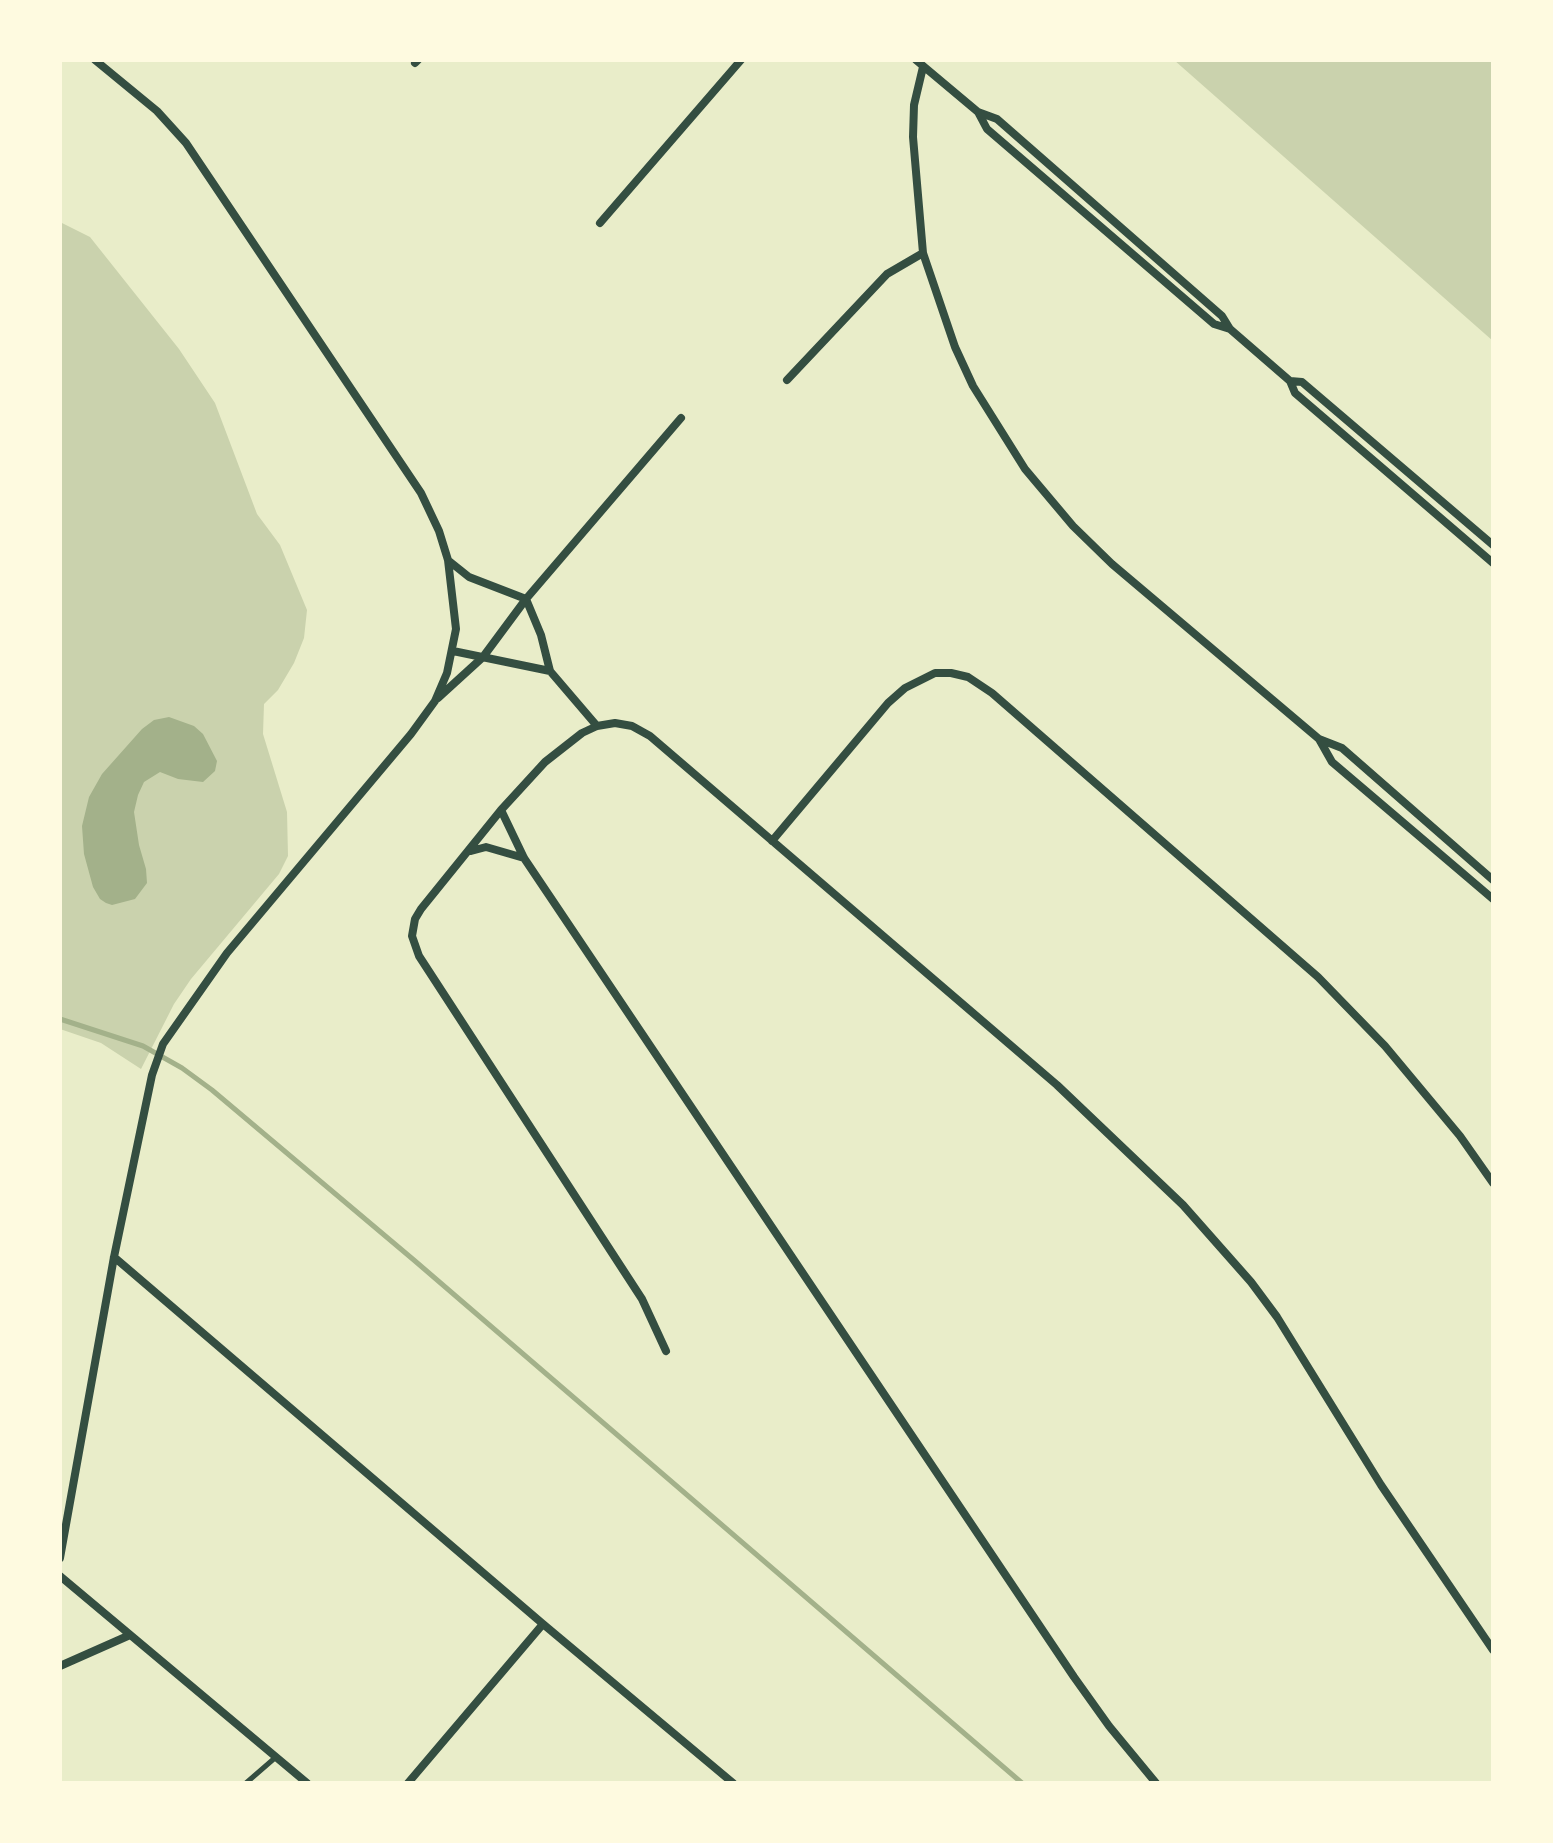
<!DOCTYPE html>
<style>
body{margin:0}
#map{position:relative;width:1553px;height:1843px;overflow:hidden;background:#e9edc9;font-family:Roboto,sans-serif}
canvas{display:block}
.frame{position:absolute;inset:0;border:62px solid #fefae0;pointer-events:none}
</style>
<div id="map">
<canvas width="1553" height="1843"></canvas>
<div class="frame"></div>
</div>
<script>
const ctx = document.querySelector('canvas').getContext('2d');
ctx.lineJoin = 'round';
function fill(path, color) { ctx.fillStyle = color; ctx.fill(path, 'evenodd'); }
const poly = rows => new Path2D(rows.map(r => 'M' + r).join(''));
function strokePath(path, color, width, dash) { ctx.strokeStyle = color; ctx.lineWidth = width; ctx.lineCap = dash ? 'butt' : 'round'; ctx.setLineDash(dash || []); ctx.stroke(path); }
fill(poly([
 [1174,60,1493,60,1493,341],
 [60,222,90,237,179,349,215,403,257,514,280,545,307,610,304,638,294,663,278,690,264,704,263,734,287,812,288,856,279,874,191,979,174,1004,141,1069,101,1043,60,1029]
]), '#cad2ad');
fill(poly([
 [169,717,194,726,203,734,217,761,215,771,203,782,178,779,160,772,144,782,138,795,134,812,139,845,146,869,147,883,135,899,112,905,106,903,100,899,93,887,84,854,82,826,89,797,102,774,142,729,154,720]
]), '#a3b18a');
strokePath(poly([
 [60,1019,143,1046,182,1068,212,1090,415,1261,1022,1783]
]), '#a3b18a', 5);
strokePath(poly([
 [246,1783,276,1757]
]), '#344e41', 5);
strokePath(poly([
 [916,60,978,112],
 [415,63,418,60],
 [923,67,914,105,913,137,923,253,955,347,973,386,1025,469,1073,526,1112,564,1319,739],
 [600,223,741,60],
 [1230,329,1214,324,987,129,978,112,997,119,1222,316,1230,329,1290,381],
 [787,380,887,274,923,253],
 [1493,545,1302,382,1290,381,1295,393,1493,563],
 [449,561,469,577,526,599,541,635,550,671,597,726],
 [453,651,550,671],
 [438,698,483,657,526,599,681,418],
 [501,810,524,858,1074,1677,1109,1726,1156,1783],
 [772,841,888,703,905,688,935,673,951,673,968,677,992,693,1318,977,1385,1046,1460,1136,1493,1183],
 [471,851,486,847,524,858],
 [1493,880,1342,748,1319,739,1332,762,1493,899],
 [114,1257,543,1624,733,1783],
 [666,1351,642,1299,419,956,412,936,415,919,421,909,501,810,545,762,582,733,597,726,615,723,632,726,650,736,1057,1085,1183,1205,1251,1282,1277,1317,1381,1485,1493,1650],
 [60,1558,114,1257,152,1075,163,1044,227,953,411,734,435,701,447,673,456,629,448,560,439,531,421,493,186,143,157,111,95,60],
 [60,1576,307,1783],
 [60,1666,130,1635],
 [408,1783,543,1624]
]), '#344e41', 8);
</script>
